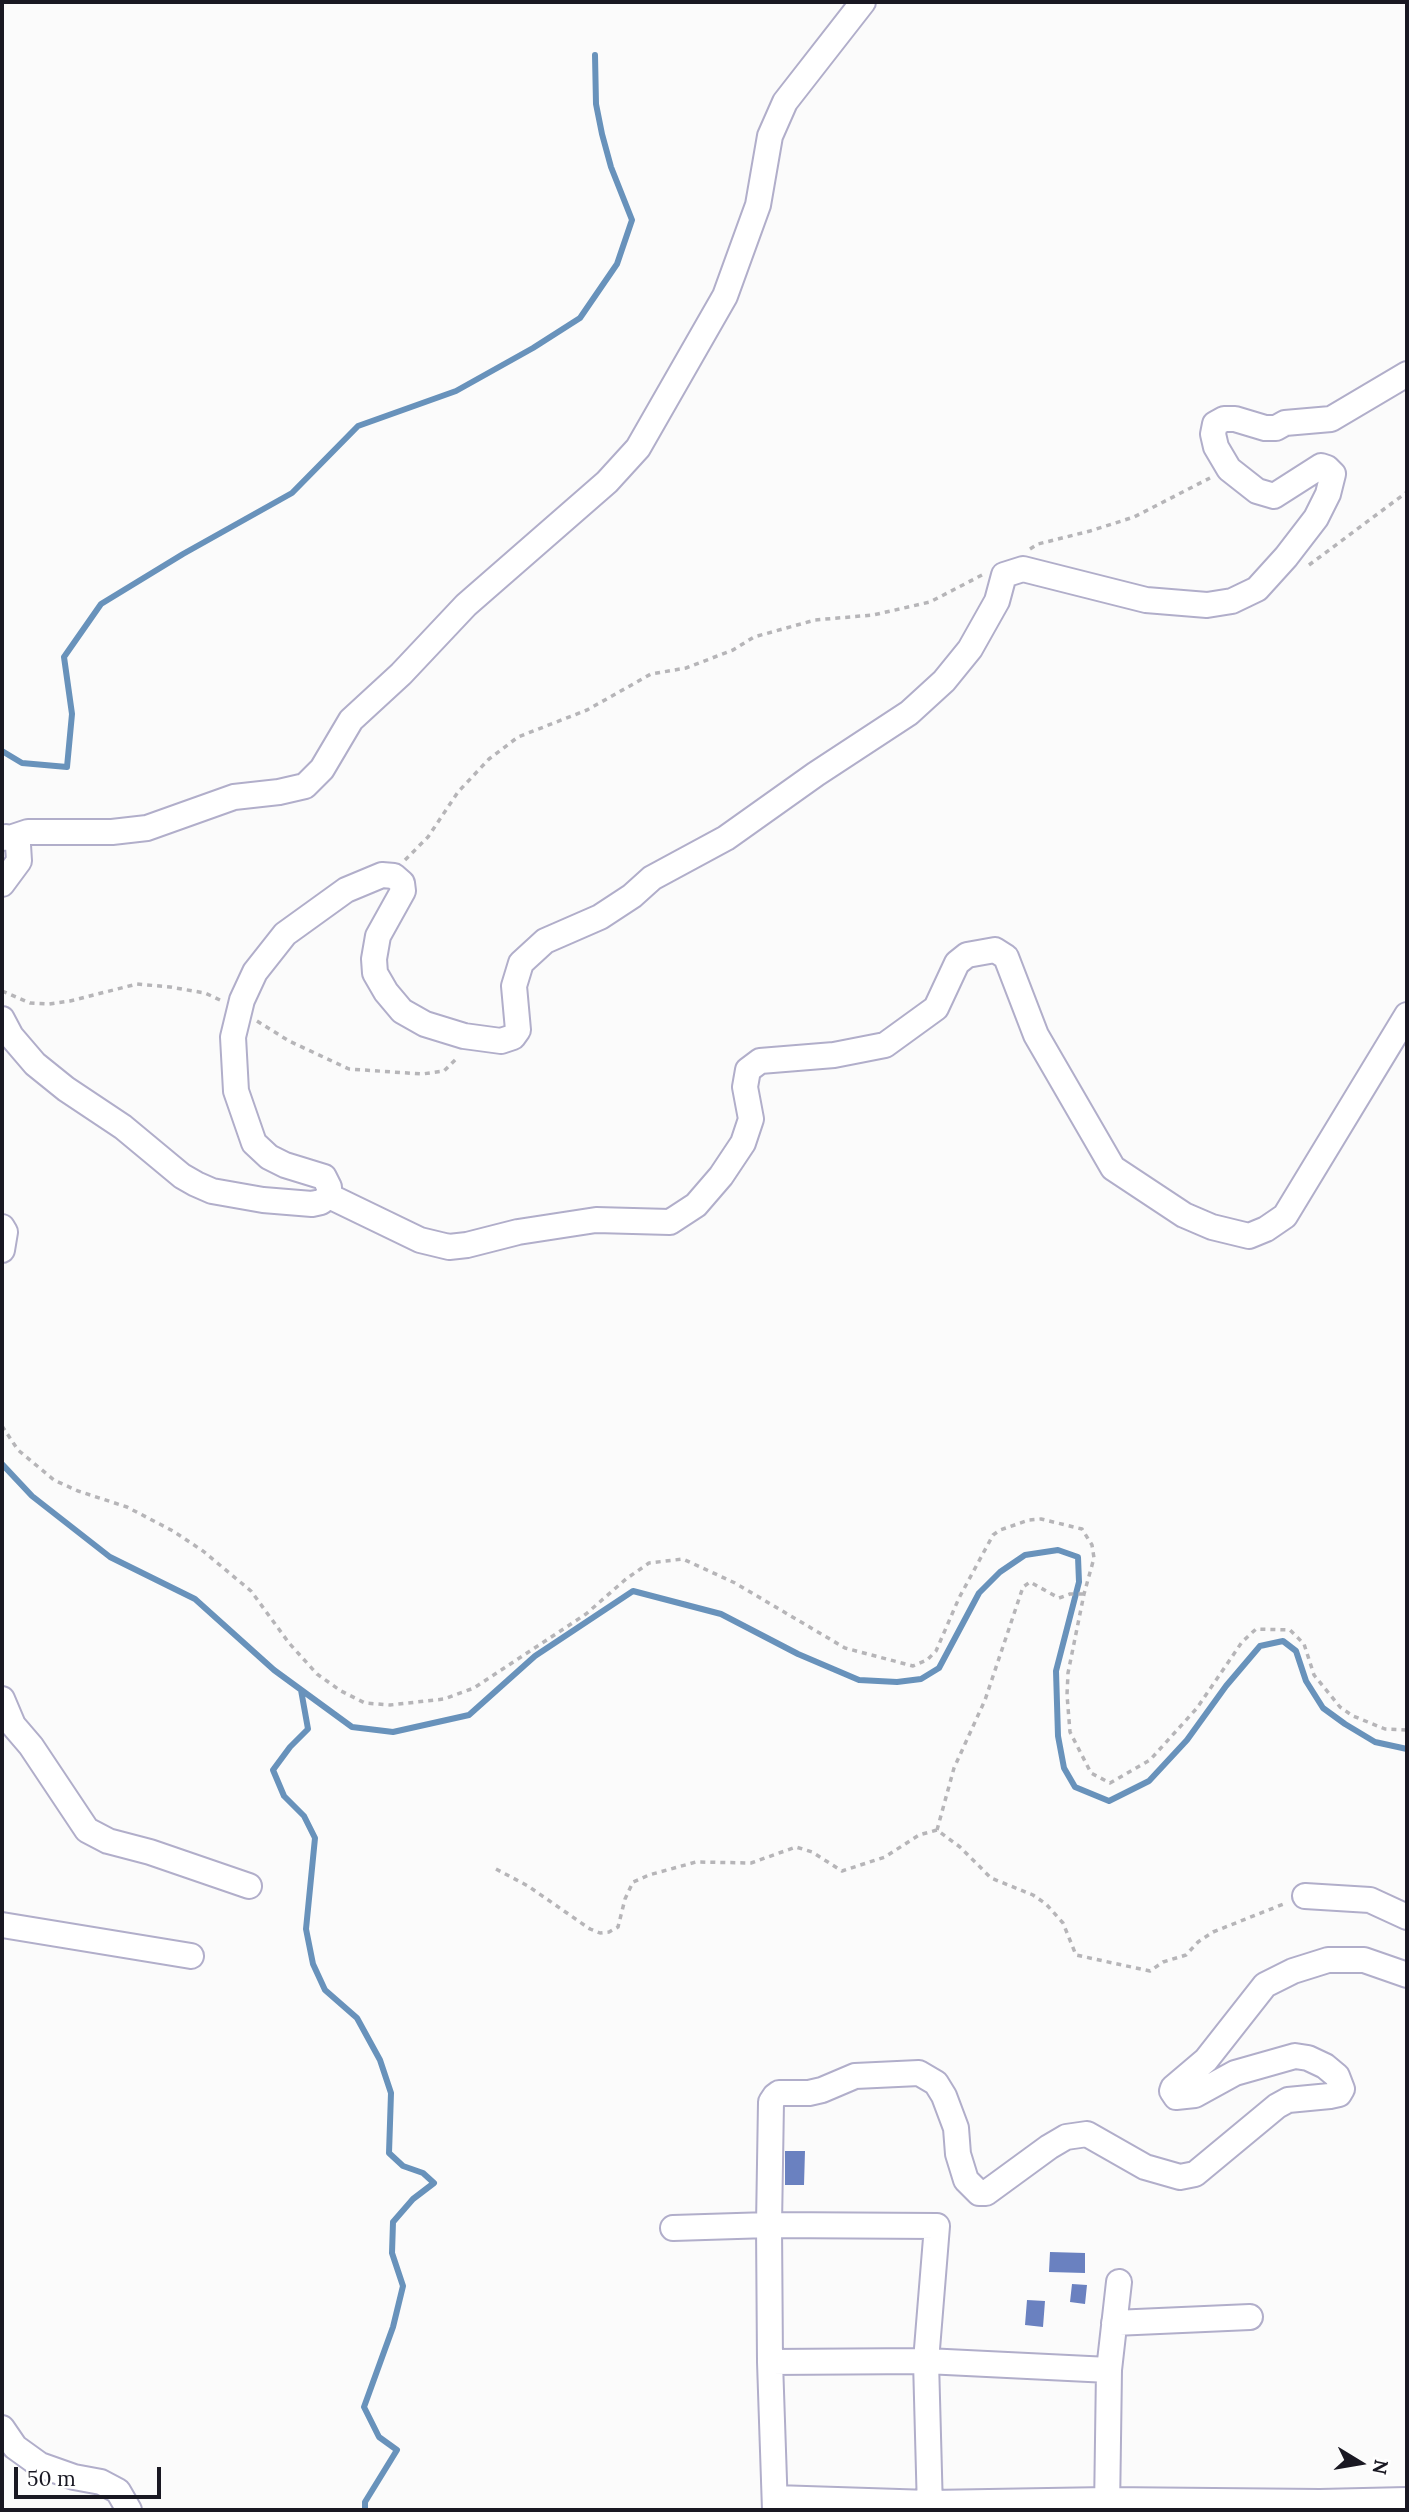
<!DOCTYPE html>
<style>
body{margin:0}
#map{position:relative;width:1409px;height:2512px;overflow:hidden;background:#fbfbfb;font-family:Lora,serif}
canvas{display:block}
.frame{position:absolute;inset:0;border:4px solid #191822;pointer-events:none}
.north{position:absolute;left:1325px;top:2428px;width:70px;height:70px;-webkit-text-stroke:5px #fff;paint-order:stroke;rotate:101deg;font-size:19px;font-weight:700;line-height:28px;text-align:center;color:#191822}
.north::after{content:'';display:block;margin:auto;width:24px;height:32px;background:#191822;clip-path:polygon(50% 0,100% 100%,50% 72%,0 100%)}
.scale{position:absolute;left:14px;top:2467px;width:147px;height:32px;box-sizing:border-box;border:4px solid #191822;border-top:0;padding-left:9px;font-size:21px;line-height:24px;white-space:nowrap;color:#191822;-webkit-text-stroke:5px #fff;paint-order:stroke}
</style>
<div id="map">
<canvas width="1409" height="2512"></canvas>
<div class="frame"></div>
<div class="north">N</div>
<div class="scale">50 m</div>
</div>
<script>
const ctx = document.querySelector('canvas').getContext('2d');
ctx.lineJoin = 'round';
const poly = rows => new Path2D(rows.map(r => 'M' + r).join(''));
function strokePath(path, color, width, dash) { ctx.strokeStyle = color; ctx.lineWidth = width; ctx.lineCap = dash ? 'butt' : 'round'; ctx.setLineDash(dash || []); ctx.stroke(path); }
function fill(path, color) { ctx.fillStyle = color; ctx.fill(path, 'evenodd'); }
strokePath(poly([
 [2,751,22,763,67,767,72,714,64,657,101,604,183,554,292,493,358,426,456,391,533,348,580,318,617,264,632,220,611,167,602,134,596,104,595,55],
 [2,1464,32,1496,110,1557,195,1599,274,1670,352,1727,393,1732,469,1715,535,1656,633,1591,721,1614,798,1654,859,1680,897,1682,921,1679,939,1668,979,1593,1000,1572,1025,1555,1058,1550,1078,1557,1079,1582,1056,1671,1058,1736,1064,1768,1075,1787,1109,1801,1149,1781,1187,1740,1226,1686,1260,1646,1283,1641,1296,1651,1306,1681,1323,1708,1345,1724,1375,1742,1407,1749],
 [301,1690,308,1729,290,1747,273,1770,284,1796,304,1816,315,1838,306,1929,313,1964,325,1990,357,2018,380,2060,391,2093,389,2153,403,2166,423,2173,434,2183,413,2199,393,2222,392,2253,403,2286,393,2327,364,2407,379,2437,397,2450,365,2502,365,2510]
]), '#6892bb', 6);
fill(poly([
 [785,2151,805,2151,804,2185,785,2185],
 [1050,2252,1085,2253,1085,2273,1049,2272],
 [1072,2284,1087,2285,1085,2304,1070,2302],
 [1027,2300,1045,2301,1043,2327,1025,2325]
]), '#6a81c0');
const minor = poly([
 [2,838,6,837,15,840,18,845,19,861,2,884],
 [10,838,28,832,112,832,147,828,234,797,279,792,305,786,322,769,351,720,401,674,466,605,607,482,638,448,725,296,758,205,770,136,785,102,863,2],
 [2,1019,11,1036,35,1064,66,1089,123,1127,182,1176,196,1184,212,1191,263,1200,312,1204,321,1202,329,1196,329,1187,324,1177,285,1165,269,1157,254,1143,236,1091,233,1037,242,1000,255,972,285,934,346,890,382,875,394,876,402,883,403,891,378,936,374,959,375,973,386,992,402,1011,425,1024,464,1036,501,1041,513,1037,518,1030,514,986,521,963,545,941,600,917,632,896,652,878,726,838,816,774,909,713,944,681,970,649,997,601,1004,575,1023,569,1146,600,1207,605,1232,601,1257,589,1286,557,1316,518,1328,494,1333,474,1327,468,1321,466,1274,496,1257,491,1229,469,1216,447,1213,434,1215,424,1224,419,1235,419,1265,428,1276,428,1285,423,1331,419,1407,374],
 [329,1196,420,1240,449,1247,467,1245,518,1232,596,1220,670,1222,696,1205,721,1176,743,1143,751,1119,745,1087,748,1070,760,1061,834,1055,885,1045,936,1008,957,963,967,955,995,950,1006,957,1036,1035,1113,1168,1184,1215,1212,1227,1249,1236,1266,1229,1285,1216,1407,1015],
 [2,1227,5,1232,2,1250],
 [2,1699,13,1725,31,1746,87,1830,108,1841,150,1852,249,1886],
 [1305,1896,1370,1900,1407,1917],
 [2,1925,191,1956],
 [673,2228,769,2225,937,2226,926,2361,930,2510],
 [1114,2323,1250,2317],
 [770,2362,926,2361,1109,2370],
 [2,2428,15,2447,40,2465,74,2477,101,2482,118,2491,129,2510],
 [775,2498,930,2503,1107,2500,1320,2502,1407,2500],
 [775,2510,770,2362,769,2225,771,2102,775,2096,779,2093,809,2093,822,2090,855,2076,919,2073,936,2083,944,2096,956,2128,958,2154,966,2180,979,2193,986,2193,1049,2147,1066,2137,1087,2134,1145,2167,1180,2177,1195,2174,1277,2106,1288,2100,1330,2096,1339,2094,1342,2089,1337,2076,1325,2066,1308,2058,1295,2056,1235,2073,1195,2095,1176,2097,1172,2091,1173,2088,1206,2060,1265,1985,1293,1971,1328,1960,1364,1960,1407,1975],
 [1107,2510,1109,2370,1119,2282]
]);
strokePath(minor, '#b1aeca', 28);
strokePath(poly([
 [1030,549,1038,544,1090,531,1134,517,1210,478],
 [1309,565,1407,492],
 [405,860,428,837,458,792,489,759,518,737,587,710,651,674,686,668,733,650,754,637,815,620,873,615,930,602,982,575],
 [2,991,30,1003,49,1004,70,1001,137,984,170,987,205,993,220,1000],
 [257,1021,289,1041,349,1069,422,1074,444,1071,458,1057],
 [2,1426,18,1450,54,1480,78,1491,127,1507,173,1531,203,1551,251,1591,289,1643,317,1674,341,1691,365,1703,390,1705,444,1699,474,1688,586,1614,626,1579,649,1563,683,1559,735,1583,845,1648,913,1666,927,1660,936,1651,959,1598,993,1535,1000,1530,1029,1520,1041,1519,1082,1529,1092,1545,1094,1558,1084,1594,1068,1673,1067,1695,1070,1732,1091,1773,1110,1783,1150,1760,1197,1708,1242,1642,1256,1629,1290,1630,1304,1644,1314,1675,1340,1707,1353,1716,1385,1729,1407,1730],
 [937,1830,954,1768,985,1700,1023,1587,1030,1582,1059,1598,1070,1594,1084,1594],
 [496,1869,528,1886,590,1929,600,1933,609,1932,618,1927,625,1899,633,1882,649,1875,696,1862,751,1863,796,1847,812,1852,842,1871,885,1857,919,1835,937,1830,960,1847,991,1878,1033,1895,1046,1904,1063,1923,1076,1955,1150,1971,1163,1962,1186,1955,1198,1942,1213,1932,1286,1903]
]), '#b6b5b8', 3.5, [5, 5]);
strokePath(minor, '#fff', 24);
</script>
